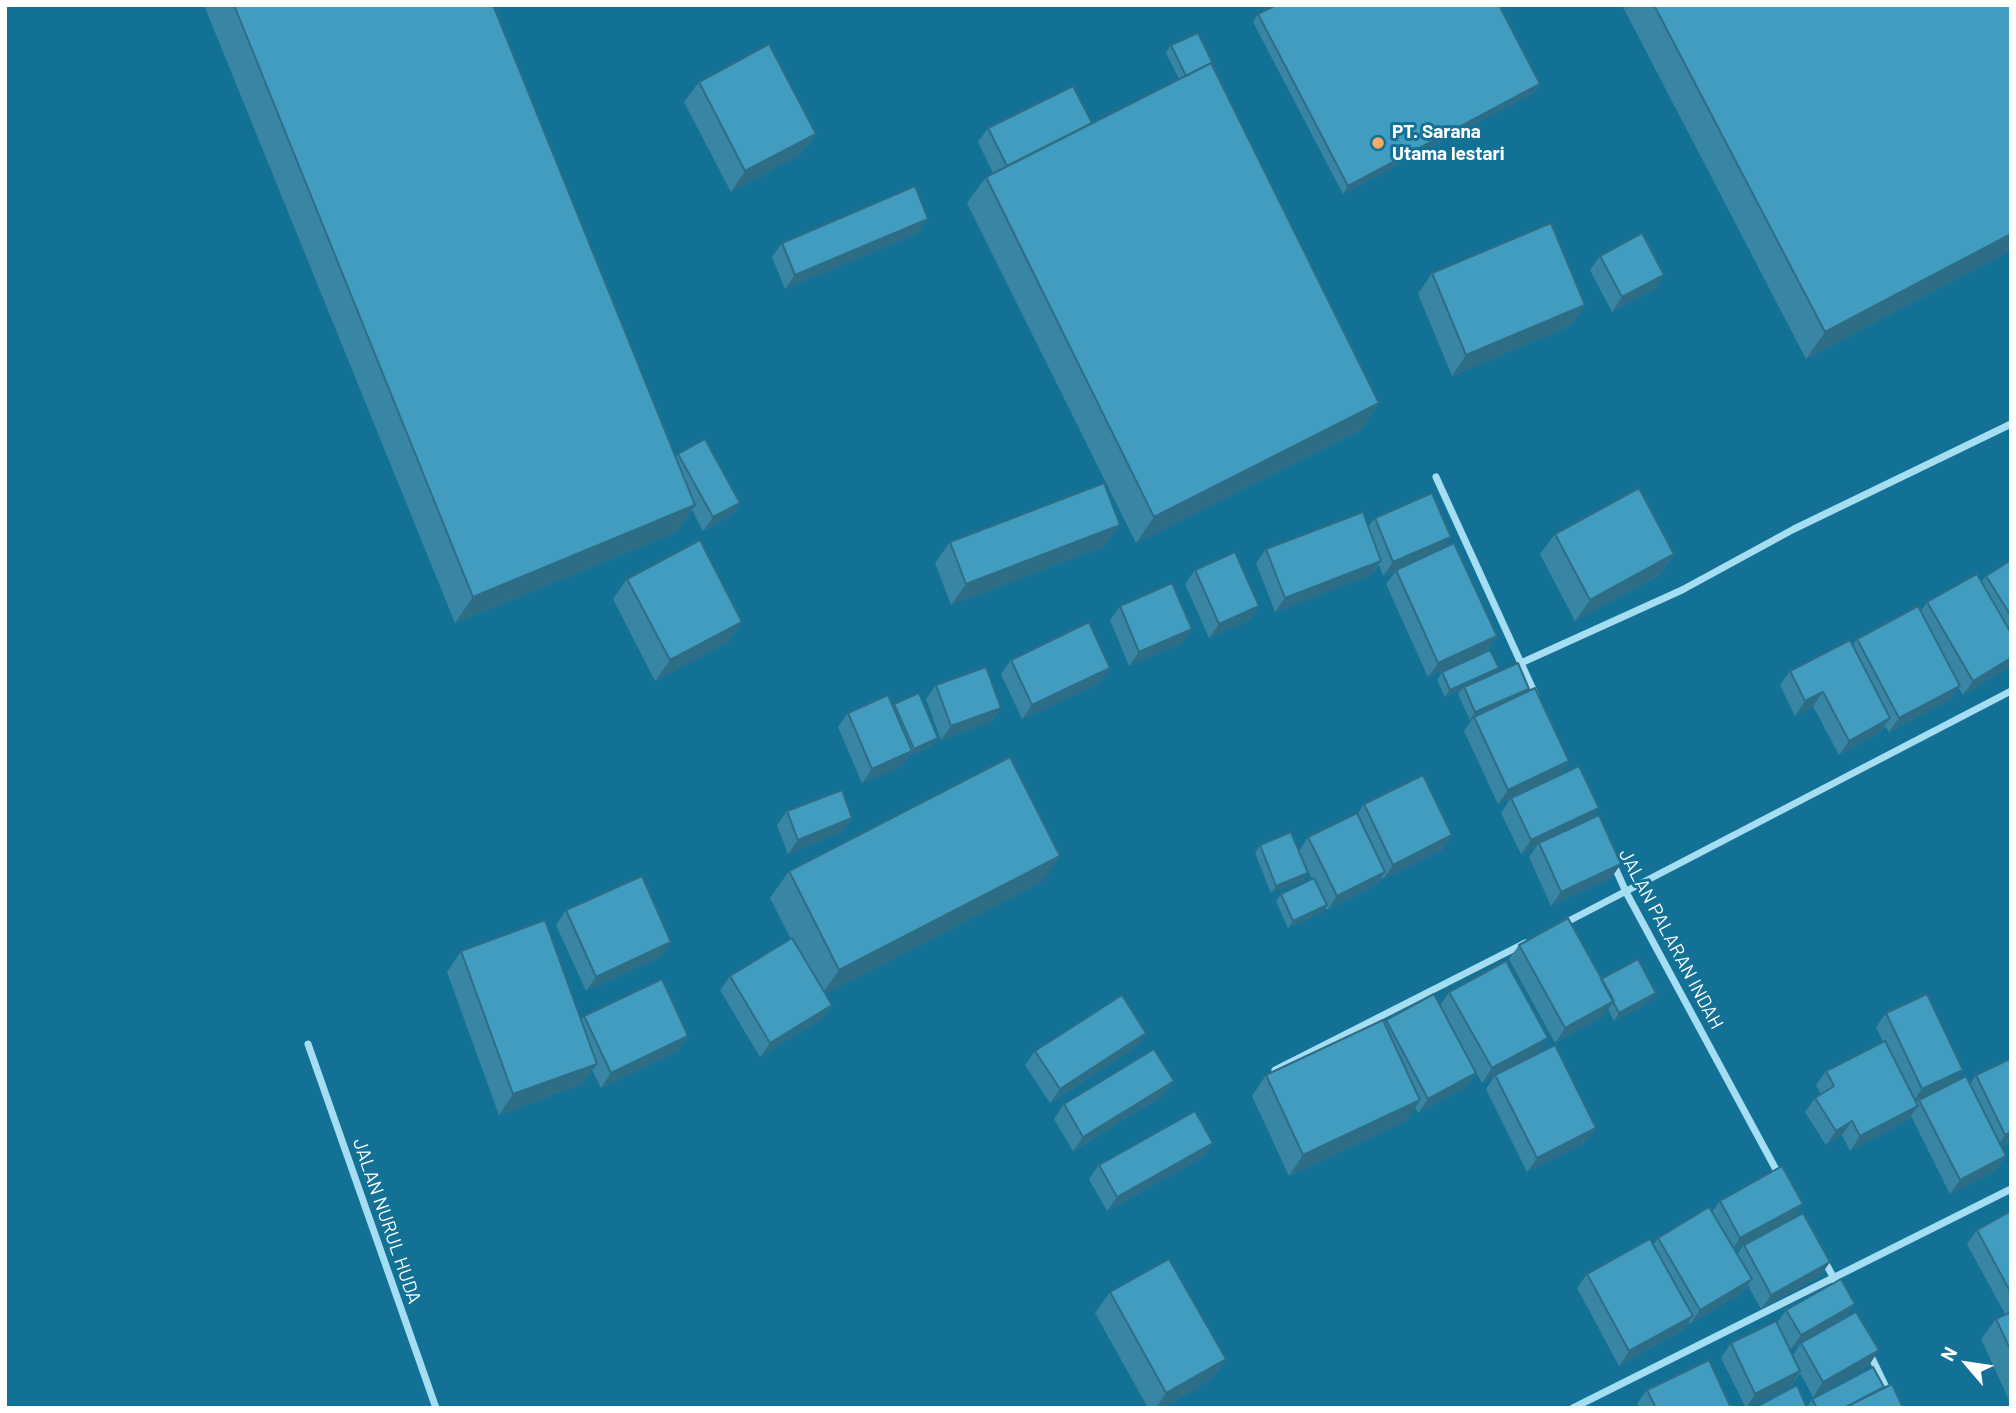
<!DOCTYPE html>
<style>
body{margin:0}
#map{position:relative;width:2016px;height:1413px;overflow:hidden;background:#147196;font-family:Barlow,sans-serif}
canvas{display:block}
.frame{position:absolute;inset:0;border:7px solid #fff;pointer-events:none}
.north{position:absolute;left:1932px;top:1329px;width:70px;height:70px;-webkit-text-stroke:5px #147196;paint-order:stroke;rotate:299deg;font-size:19px;font-weight:700;line-height:28px;text-align:center;color:#fff}
.north::after{content:'';display:block;margin:auto;width:24px;height:32px;background:#fff;clip-path:polygon(50% 0,100% 100%,50% 72%,0 100%)}
</style>
<div id="map">
<canvas width="2016" height="1413"></canvas>
<div class="frame"></div>
<div class="north">N</div>
</div>
<script>
const ctx = document.querySelector('canvas').getContext('2d');
ctx.lineJoin = 'round';
const poly = rows => new Path2D(rows.map(r => 'M' + r).join(''));
function strokePath(path, color, width, dash) { ctx.strokeStyle = color; ctx.lineWidth = width; ctx.lineCap = dash ? 'butt' : 'round'; ctx.setLineDash(dash || []); ctx.stroke(path); }
function fill(path, color) { ctx.fillStyle = color; ctx.fill(path, 'evenodd'); }
function label(font, color, halo, rows, align = 'center') {
  ctx.font = font + ' Barlow,sans-serif'; ctx.lineWidth = 6; ctx.setLineDash([]); ctx.textBaseline = 'middle'; ctx.strokeStyle = halo; ctx.fillStyle = color; for (const [text, x, y, turn = 0] of rows) {
    ctx.save(); ctx.translate(x, y); ctx.rotate((+turn || 0) * Math.PI / 180); ctx.textAlign = isNaN(turn) ? turn : align; if (halo) ctx.strokeText(text, 0, 0); ctx.fillText(text, 0, 0); ctx.restore();
  }
}
strokePath(poly([
 [1436,477,1536,696],
 [1521,663,1682,590,1794,529,2011,424],
 [1613,863,1626,892,1780,1177],
 [1561,925,2011,691],
 [308,1044,436,1408],
 [1275,1070,1525,943],
 [1823,1258,1839,1288],
 [1869,1352,1896,1408],
 [1573,1408,2011,1189]
]), '#a5ddf2', 7);
fill(poly([
 [204,5,493,5,676,457,678,454,740,503,730,517,703,531,692,510,677,532,455,623],
 [1622,5,2011,5,2011,250,1806,359],
 [1258,14,1535,92,1343,194,1253,22],
 [1171,45,1214,69,1379,403,1361,430,1136,543,967,203,986,177,993,173,978,142,988,128,1092,123,1179,79,1166,53],
 [699,82,816,134,801,154,731,192,684,102],
 [918,233,785,289,772,257,782,243],
 [1600,256,1654,289,1612,312,1590,270],
 [1432,273,1585,305,1570,326,1452,376,1418,294],
 [1375,518,1443,548,1497,636,1487,651,1428,677,1386,584,1396,571,1383,576,1379,565,1371,575,1275,612,1256,563,1266,549,1368,527],
 [1555,534,1674,554,1660,575,1575,621,1540,554],
 [950,542,1105,546,951,605,935,563],
 [2011,560,2011,666,1963,695,1958,687,1950,700,1889,732,1885,726,1880,732,1839,755,1813,706,1795,716,1780,685,1790,671,1853,645,1857,639,1921,611,1927,602,1981,582,1986,576],
 [1195,570,1259,606,1249,620,1209,638,1185,584],
 [627,579,728,642,655,681,613,599],
 [1120,606,1182,643,1129,666,1110,620],
 [1011,660,1100,683,1022,719,1001,674],
 [1499,668,1495,673,1529,689,1527,692,1569,761,1559,775,1498,804,1464,731,1473,718,1470,720,1458,694,1461,690,1445,697,1437,680,1442,672],
 [936,685,1001,708,991,722,941,740,926,699],
 [894,704,933,745,909,756,902,766,862,783,838,727,848,713,892,706],
 [1511,798,1592,818,1621,864,1611,878,1551,906,1529,857,1536,847,1521,854,1501,813],
 [1364,804,1452,835,1442,850,1383,879,1382,877,1375,886,1327,910,1325,907,1322,912,1288,928,1276,901,1281,894,1312,879,1302,858,1308,873,1303,880,1271,893,1255,853,1260,845,1299,851,1308,837,1357,814],
 [787,811,843,832,788,854,777,825],
 [789,871,1042,882,825,994,832,1005,822,1019,760,1057,720,990,730,976,791,939,770,898],
 [566,910,661,957,586,991,556,925],
 [1519,945,1601,979,1651,1001,1614,1021,1608,1009,1604,1016,1555,1043,1509,959],
 [461,951,581,1020,584,1016,688,1036,678,1051,601,1088,592,1070,582,1084,499,1115,447,972],
 [1449,992,1538,1052,1499,1073,1586,1142,1527,1172,1486,1089,1495,1075,1482,1083,1456,1036,1476,1073,1466,1087,1418,1113,1415,1107,1406,1121,1289,1176,1252,1096,1266,1075,1384,1023,1386,1020,1440,1006],
 [1886,1013,1954,1082,1970,1084,1976,1075,2011,1060,2011,1141,2001,1146,2006,1156,1996,1170,1950,1194,1911,1116,1908,1120,1850,1151,1842,1135,1826,1145,1805,1112,1815,1098,1821,1094,1816,1085,1826,1071,1883,1042,1876,1027],
 [1146,1033,1136,1047,1050,1103,1025,1065,1035,1051],
 [1164,1095,1073,1151,1054,1119,1064,1104],
 [1213,1143,1203,1157,1107,1211,1089,1179,1099,1165],
 [1720,1201,1793,1218,1830,1262,1820,1276,1761,1309,1748,1285,1742,1293,1690,1324,1689,1322,1683,1330,1619,1366,1577,1288,1587,1274,1653,1245,1658,1238,1712,1212],
 [1743,1246,1737,1254,1735,1250],
 [2011,1211,2011,1404,1981,1339,1996,1319,2005,1314,1967,1244,1977,1230],
 [1110,1292,1226,1359,1211,1380,1162,1408,1148,1408,1095,1313],
 [1855,1304,1845,1318,1879,1350,1869,1365,1813,1397,1800,1373,1791,1386,1746,1408,1721,1358,1731,1343,1777,1323,1786,1310],
 [1816,1335,1801,1343,1793,1355,1784,1337,1791,1349],
 [1884,1387,1903,1408,1808,1408,1807,1407,1812,1399],
 [1647,1390,1731,1408,1639,1408,1637,1404]
]), '#3986a4');
fill(poly([
 [1540,84,1535,92,1343,194,1348,186],
 [816,134,801,154,731,192,745,171],
 [928,219,918,233,785,289,795,275],
 [2011,234,2011,250,1806,359,1825,332],
 [1664,275,1654,289,1612,312,1622,297],
 [1585,305,1570,326,1452,376,1466,355],
 [1379,403,1361,430,1136,543,1154,517],
 [740,503,730,517,703,531,713,517],
 [695,505,677,532,455,623,473,597],
 [1120,525,1105,546,951,605,966,584],
 [1451,537,1441,552,1383,576,1393,562],
 [1674,554,1660,575,1575,621,1590,600],
 [1381,561,1371,575,1275,612,1285,598],
 [1259,606,1249,620,1209,638,1219,624],
 [742,622,728,642,655,681,670,660],
 [1192,629,1182,643,1129,666,1139,652],
 [1497,636,1487,651,1428,677,1438,663],
 [2011,658,2011,666,1963,695,1973,681],
 [1110,668,1100,683,1022,719,1032,705],
 [1499,668,1493,675,1464,687,1461,690,1445,697,1450,690],
 [1960,686,1950,700,1889,732,1899,718],
 [1529,689,1524,696,1470,720,1475,712],
 [1823,692,1813,706,1795,716,1805,701],
 [1001,708,991,722,941,740,951,726],
 [1890,718,1880,732,1839,755,1849,741],
 [938,738,933,745,909,756,914,749],
 [912,751,902,766,862,783,872,769],
 [1569,761,1559,775,1498,804,1508,790],
 [1599,808,1589,822,1539,843,1536,847,1521,854,1531,840],
 [852,818,843,832,788,854,798,840],
 [1452,835,1442,850,1383,879,1393,865],
 [1060,856,1042,882,820,997,839,970],
 [1621,864,1611,878,1551,906,1561,892],
 [1385,872,1375,886,1327,910,1337,896],
 [1308,873,1303,880,1271,893,1276,886],
 [1327,905,1322,912,1288,928,1293,921],
 [671,942,661,957,586,991,596,977],
 [1656,993,1651,1001,1614,1021,1619,1013],
 [1614,1001,1604,1016,1555,1043,1565,1028],
 [832,1005,822,1019,760,1057,770,1043],
 [1146,1033,1136,1047,1050,1103,1060,1089],
 [688,1036,678,1051,601,1088,611,1073],
 [1548,1038,1538,1052,1482,1083,1492,1068],
 [597,1064,582,1084,499,1115,513,1094],
 [1963,1070,1953,1084,1912,1103,1922,1089],
 [1476,1073,1466,1087,1418,1113,1428,1099],
 [1174,1081,1164,1095,1073,1151,1083,1137],
 [1420,1100,1406,1121,1289,1176,1303,1155],
 [1918,1106,1908,1120,1850,1151,1860,1136],
 [1852,1121,1842,1135,1826,1145,1836,1131],
 [1596,1128,1586,1142,1527,1172,1537,1158],
 [2011,1132,2011,1141,1995,1149,2005,1135],
 [1213,1143,1203,1157,1107,1211,1117,1197],
 [2006,1156,1996,1170,1950,1194,1960,1180],
 [1803,1204,1793,1218,1730,1253,1740,1238],
 [1830,1262,1820,1276,1761,1309,1771,1295],
 [1752,1279,1742,1293,1690,1324,1700,1310],
 [1855,1304,1845,1318,1791,1349,1801,1335],
 [1693,1316,1683,1330,1619,1366,1629,1351],
 [1879,1350,1869,1365,1813,1397,1823,1382],
 [1226,1359,1211,1380,1162,1408,1156,1408,1166,1393],
 [1800,1371,1791,1386,1746,1408,1755,1394]
]), '#2e6d86');
const building = poly([
 [234,5,493,5,695,505,473,597,234,5],
 [1276,5,1499,5,1540,84,1348,186,1258,14,1276,5],
 [1654,5,2011,5,2011,234,1825,332,1654,5],
 [1198,33,1215,68,1214,69,1211,63,1186,76,1171,45,1198,33],
 [769,44,816,134,745,171,699,82,769,44],
 [1211,63,1379,403,1154,517,986,177,1211,63],
 [1073,86,1092,123,1007,166,988,128,1073,86],
 [915,186,928,219,795,275,782,243,915,186],
 [1551,223,1585,305,1466,355,1432,273,1551,223],
 [1642,233,1664,275,1622,297,1600,256,1642,233],
 [705,439,740,503,713,517,678,454,705,439],
 [1104,483,1120,525,966,584,950,542,1104,483],
 [1639,488,1674,554,1590,600,1555,534,1639,488],
 [1432,493,1451,537,1393,562,1375,518,1432,493],
 [1363,512,1381,561,1285,598,1266,549,1363,512],
 [700,540,742,622,670,660,627,579,700,540],
 [1454,543,1497,636,1438,663,1396,570,1454,543],
 [1235,552,1259,606,1219,624,1195,570,1235,552],
 [2011,560,2011,616,1986,576,2011,560],
 [1977,574,2011,633,2011,658,1973,681,1927,602,1977,574],
 [1172,583,1192,629,1139,652,1120,606,1172,583],
 [1918,606,1960,686,1899,718,1857,639,1918,606],
 [1089,622,1110,668,1032,705,1011,660,1089,622],
 [1850,640,1890,718,1849,741,1823,692,1805,701,1790,671,1850,640],
 [1490,650,1499,668,1450,690,1442,672,1490,650],
 [1518,663,1529,689,1475,712,1464,687,1518,663],
 [986,667,1001,708,951,726,936,685,986,667],
 [1535,688,1569,761,1508,790,1474,717,1535,688],
 [919,693,938,738,914,749,894,704,919,693],
 [888,695,912,751,872,769,848,713,888,695],
 [1010,757,1060,856,839,970,789,871,1010,757],
 [1579,766,1599,808,1531,840,1511,798,1579,766],
 [1423,775,1452,835,1393,865,1364,804,1423,775],
 [842,790,852,818,798,840,787,811,842,790],
 [1357,813,1385,872,1337,896,1308,837,1357,813],
 [1599,815,1621,864,1561,892,1539,843,1599,815],
 [1291,832,1308,873,1276,886,1260,845,1291,832],
 [642,876,671,942,596,977,566,910,642,876],
 [1314,878,1327,905,1293,921,1281,894,1314,878],
 [1568,918,1614,1001,1565,1028,1519,945,1568,918],
 [545,920,597,1064,513,1094,461,951,545,920],
 [792,938,832,1005,770,1043,730,976,792,938],
 [1638,959,1656,993,1619,1013,1601,979,1638,959],
 [1506,961,1548,1038,1492,1068,1449,992,1506,961],
 [662,979,688,1036,611,1073,584,1016,662,979],
 [1434,994,1476,1073,1428,1099,1386,1020,1434,994],
 [1927,994,1963,1070,1922,1089,1886,1013,1927,994],
 [1122,995,1146,1033,1060,1089,1035,1051,1122,995],
 [1383,1020,1420,1100,1303,1155,1266,1075,1383,1020],
 [1885,1041,1918,1106,1860,1136,1852,1121,1836,1131,1815,1098,1834,1086,1826,1071,1885,1041],
 [1555,1045,1596,1128,1537,1158,1495,1075,1555,1045],
 [1154,1049,1174,1081,1083,1137,1064,1104,1154,1049],
 [2010,1059,2011,1132,2005,1135,1976,1075,2010,1059],
 [1966,1076,2006,1156,1960,1180,1919,1100,1966,1076],
 [1195,1111,1213,1143,1117,1197,1099,1165,1195,1111],
 [1782,1166,1803,1204,1740,1238,1720,1201,1782,1166],
 [1709,1207,1752,1279,1700,1310,1658,1238,1709,1207],
 [2011,1211,2011,1293,1977,1230,2011,1211],
 [1803,1213,1830,1262,1771,1295,1744,1245,1803,1213],
 [1650,1239,1693,1316,1629,1351,1587,1274,1650,1239],
 [1169,1259,1226,1359,1166,1393,1110,1292,1169,1259],
 [1841,1279,1855,1304,1801,1335,1786,1310,1841,1279],
 [1856,1312,1879,1350,1823,1382,1801,1343,1856,1312],
 [2011,1312,2011,1351,1996,1319,2011,1312],
 [1776,1321,1800,1371,1755,1394,1731,1343,1776,1321],
 [1709,1360,1731,1408,1656,1408,1647,1390,1709,1360],
 [1873,1367,1884,1387,1844,1408,1817,1408,1812,1399,1873,1367],
 [1892,1384,1903,1408,1844,1408,1892,1384],
 [1797,1385,1807,1408,1754,1408,1797,1385]
]);
fill(building, '#429cbf');
strokePath(building, '#2e6d86', 2);
for (const [x, y, r, color] of [
 [1378,143,7,"#ffa966"]
]) { const dot = new Path2D(); dot.arc(x, y, r, 0, 2 * Math.PI); ctx.fillStyle = color; ctx.fill(dot); strokePath(dot, '#147196', 2.5); }
label('bold 19px', '#fff', '#147196', [
 ["PT. Sarana",1392,132],
 ["Utama lestari",1392,154]
], 'left');
label('19px', '#fff', '#147196', [
 ["JALAN PALARAN INDAH",1671,939,62],
 ["JALAN NURUL HUDA",387,1221,71]
]);
</script>
